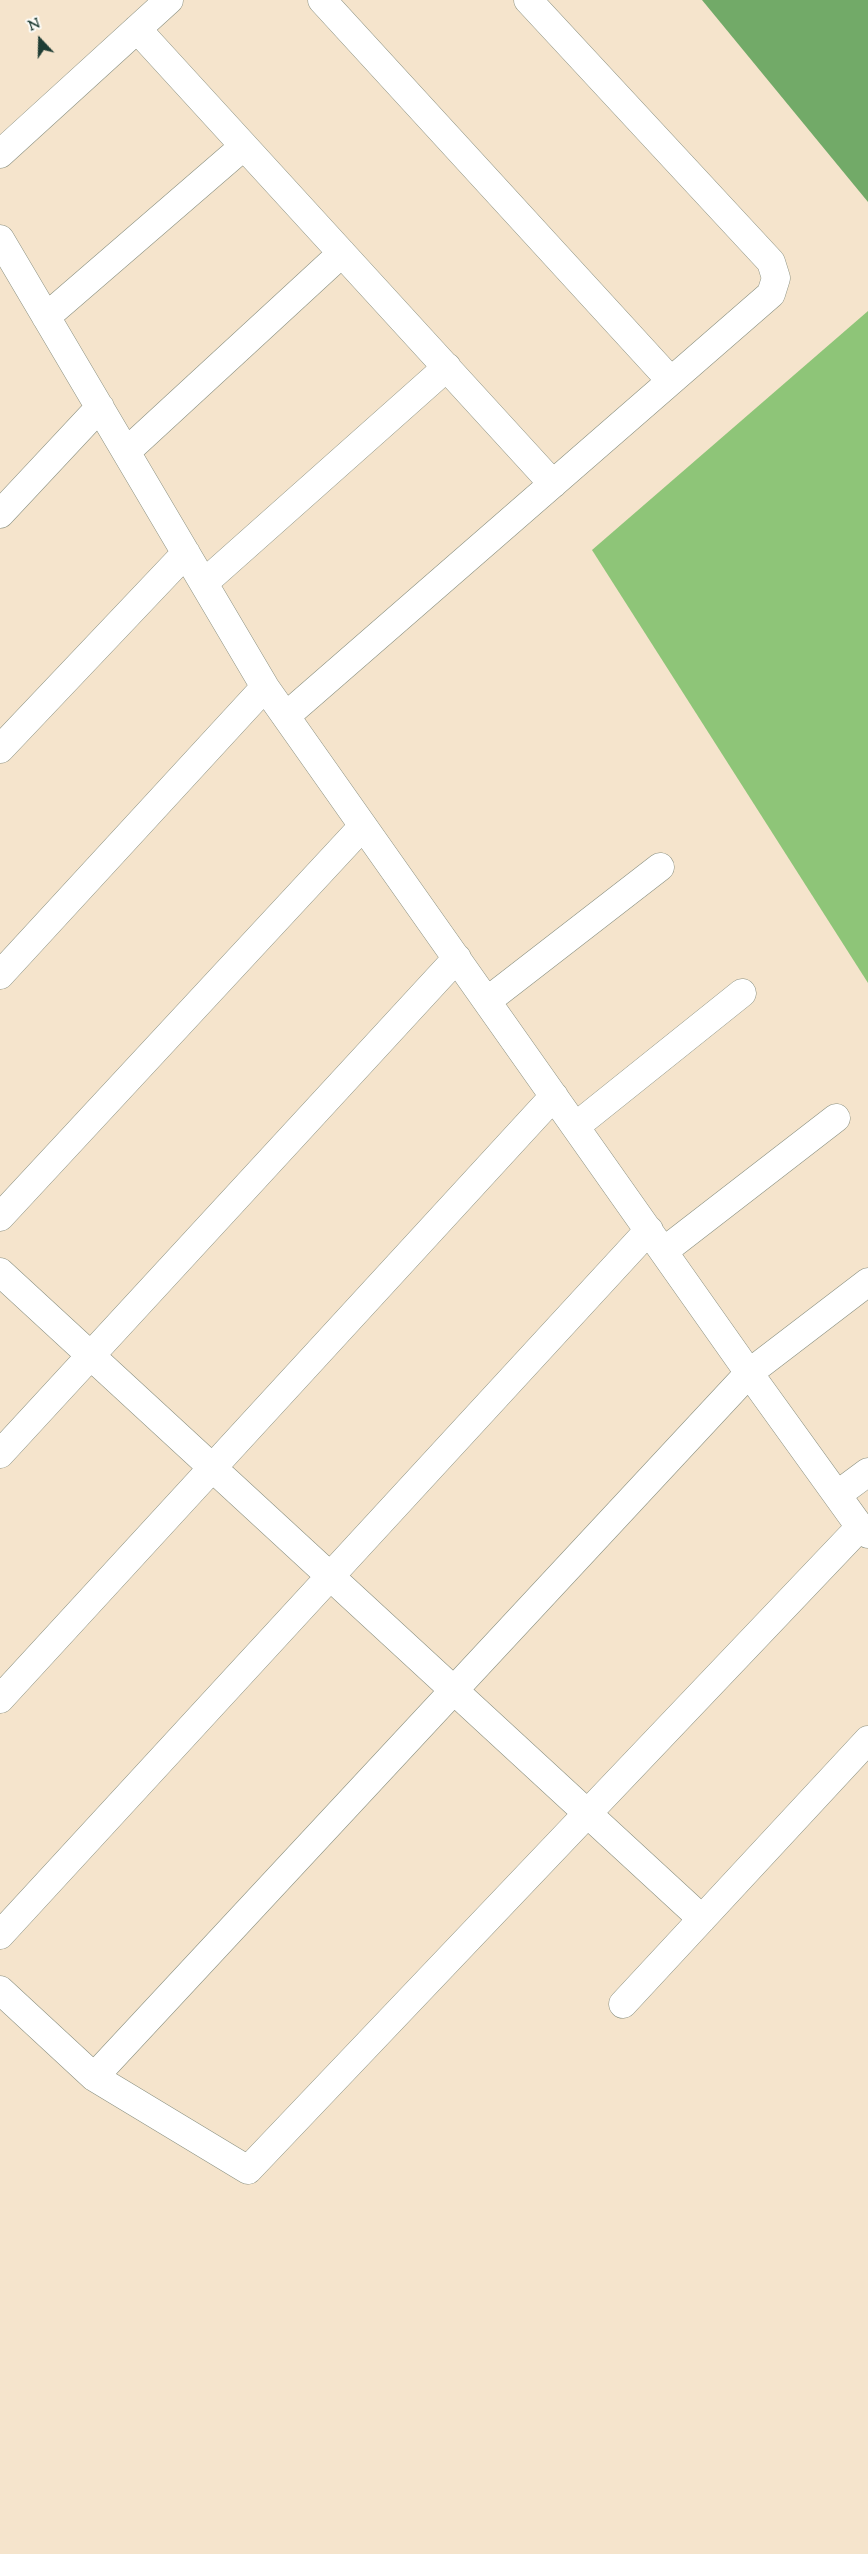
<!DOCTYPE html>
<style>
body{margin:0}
#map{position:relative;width:868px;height:2554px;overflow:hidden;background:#f5e4cc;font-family:"Sorts Mill Goudy",serif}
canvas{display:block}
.north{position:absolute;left:15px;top:15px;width:50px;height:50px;-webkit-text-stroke:4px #fdfcf7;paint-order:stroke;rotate:339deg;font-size:14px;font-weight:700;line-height:20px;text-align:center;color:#1f3d34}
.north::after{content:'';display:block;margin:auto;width:18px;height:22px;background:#1f3d34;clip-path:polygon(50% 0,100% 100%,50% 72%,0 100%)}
</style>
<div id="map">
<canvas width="868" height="2554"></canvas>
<div class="north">N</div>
</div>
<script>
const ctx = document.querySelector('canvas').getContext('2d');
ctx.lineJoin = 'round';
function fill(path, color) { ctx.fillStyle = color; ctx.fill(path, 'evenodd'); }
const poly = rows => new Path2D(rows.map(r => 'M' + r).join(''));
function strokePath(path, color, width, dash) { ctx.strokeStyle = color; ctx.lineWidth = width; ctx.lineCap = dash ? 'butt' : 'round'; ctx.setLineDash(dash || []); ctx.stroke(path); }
fill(poly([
 [868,311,868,983,592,550]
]), '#8ec578');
fill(poly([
 [702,0,868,0,868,202]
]), '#72aa68');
const minor = poly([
 [322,0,671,381],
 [137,29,553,484],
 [0,154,169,0],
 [0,239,265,687,749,1373,860,1527,868,1534],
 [46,317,244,146],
 [126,452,342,253],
 [0,514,100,407],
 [204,583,447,367],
 [286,716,771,294,776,278,771,262,528,0],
 [0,749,186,553],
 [0,975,265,687],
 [487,1001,660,867],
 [576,1126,742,993],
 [0,1217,363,826],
 [664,1251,836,1118],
 [0,1272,702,1919],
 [0,1454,457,958],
 [837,1495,868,1472],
 [0,1699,554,1096],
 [0,1935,649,1230],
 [0,1990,94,2077,248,2170,860,1527],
 [623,2004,868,1740],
 [94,2077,749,1373,868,1282]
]);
strokePath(minor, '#8a9080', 29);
strokePath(minor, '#fff', 28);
</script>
